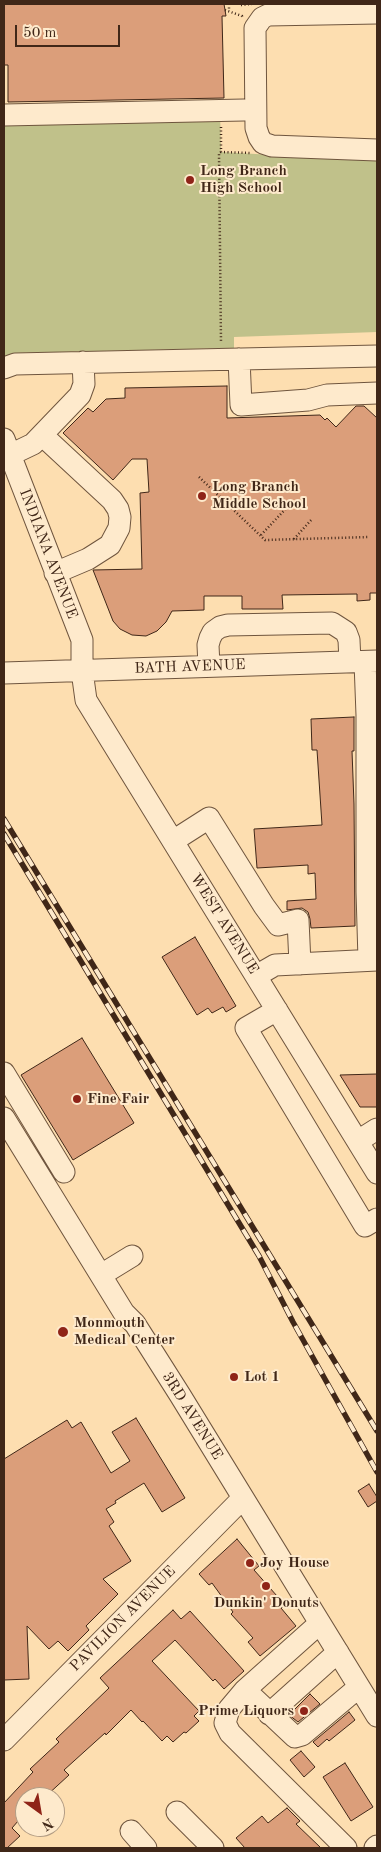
<!DOCTYPE html>
<style>
body{margin:0}
#map{position:relative;width:381px;height:1852px;overflow:hidden;background:#fddeb0;font-family:"Old Standard TT",serif}
canvas{display:block}
.frame{position:absolute;inset:0;border:5px solid #402718;pointer-events:none}
.north{position:absolute;left:15px;top:1787px;width:50px;height:50px;box-sizing:border-box;background:#feeacc;border:1px solid #b29c84;border-radius:50%;rotate:148deg;font-size:14px;font-weight:700;line-height:20px;text-align:center;color:#402718}
.north::after{content:'';display:block;margin:auto;width:18px;height:22px;background:#8f2418;clip-path:polygon(50% 0,100% 100%,50% 72%,0 100%)}
.scale{position:absolute;left:15px;top:25px;width:105px;height:22px;box-sizing:border-box;border:2px solid #402718;border-top:0;padding-left:6px;font-size:15px;line-height:18px;white-space:nowrap;color:#402718;-webkit-text-stroke:4px #feeacc;paint-order:stroke}
</style>
<div id="map">
<canvas width="381" height="1852"></canvas>
<div class="frame"></div>
<div class="north">N</div>
<div class="scale">50 m</div>
</div>
<script>
const ctx = document.querySelector('canvas').getContext('2d');
ctx.lineJoin = 'round';
function fill(path, color) { ctx.fillStyle = color; ctx.fill(path, 'evenodd'); }
const poly = rows => new Path2D(rows.map(r => 'M' + r).join(''));
function strokePath(path, color, width, dash) { ctx.strokeStyle = color; ctx.lineWidth = width; ctx.lineCap = dash ? 'butt' : 'round'; ctx.setLineDash(dash || []); ctx.stroke(path); }
function label(font, color, halo, rows, align = 'center') {
  ctx.font = font + ' "Old Standard TT",serif'; ctx.lineWidth = 4; ctx.setLineDash([]); ctx.textBaseline = 'middle'; ctx.strokeStyle = halo; ctx.fillStyle = color; for (const [text, x, y, turn = 0] of rows) {
    ctx.save(); ctx.translate(x, y); ctx.rotate((+turn || 0) * Math.PI / 180); ctx.textAlign = isNaN(turn) ? turn : align; if (halo) ctx.strokeText(text, 0, 0); ctx.fillText(text, 0, 0); ctx.restore();
  }
}
fill(poly([
 [220,110,221,152,377,161,377,332,234,337,234,348,13,353,4,357,4,115]
]), '#c0c18a');
const building = poly([
 [4,4,224,4,226,16,222,16,224,98,8,102,8,65,4,65,4,4],
 [227,386,227,418,320,415,325,420,327,418,336,427,356,406,364,406,377,418,377,593,370,593,370,600,357,601,357,594,282,595,283,609,242,609,242,596,204,596,204,610,172,611,166,622,157,631,146,636,132,635,120,629,113,621,93,570,142,569,140,493,149,492,147,459,132,459,113,480,63,433,88,408,93,412,106,399,125,398,125,388,227,386],
 [354,717,354,751,352,751,354,804,355,926,311,928,310,919,308,912,302,908,287,910,287,901,316,899,315,873,308,874,308,865,257,868,254,829,322,825,317,750,312,750,311,719,354,717],
 [195,937,236,1006,226,1012,223,1007,212,1013,208,1008,197,1015,162,957,195,937],
 [82,1038,134,1123,73,1160,21,1075,82,1038],
 [377,1074,377,1107,360,1107,340,1075,377,1074],
 [136,1418,185,1498,162,1512,144,1483,115,1501,116,1503,106,1509,114,1522,109,1526,131,1561,103,1579,118,1594,86,1626,89,1630,68,1651,58,1641,49,1649,27,1626,29,1679,4,1680,4,1459,67,1420,72,1428,81,1422,111,1473,130,1461,112,1432,136,1418],
 [369,1484,377,1497,377,1501,368,1507,358,1491,369,1484],
 [237,1539,259,1566,254,1570,285,1605,281,1608,296,1626,260,1656,248,1642,253,1638,231,1614,233,1612,212,1583,209,1585,199,1574,237,1539],
 [173,1610,181,1619,190,1611,244,1671,224,1689,215,1679,213,1681,175,1640,152,1661,199,1711,194,1716,199,1721,186,1733,184,1732,173,1742,167,1736,162,1741,143,1721,142,1722,131,1710,106,1735,105,1733,64,1770,69,1775,45,1797,25,1797,25,1813,12,1828,20,1836,7,1848,4,1848,4,1803,33,1772,30,1769,59,1742,56,1739,109,1688,100,1678,173,1610],
 [310,1694,320,1704,298,1722,289,1715,310,1694],
 [349,1712,355,1720,329,1741,327,1739,318,1747,313,1742,349,1712],
 [301,1751,315,1767,304,1777,290,1760,301,1751],
 [345,1763,373,1807,351,1821,323,1777,345,1763],
 [287,1808,300,1821,296,1824,321,1848,245,1848,236,1838,262,1816,268,1823,287,1808]
]);
fill(building, '#db9e7a');
strokePath(building, '#402718', 1);
const minor = poly([
 [377,13,268,15,262,18,255,28,256,128,259,137,263,143,272,146,377,150],
 [4,115,244,110],
 [239,359,241,405,308,400,327,395,377,393],
 [4,368,15,364,377,356],
 [42,435,112,500,118,509,120,517,119,528,110,545,88,559,55,573],
 [4,439,82,640,82,671,86,700,377,1173],
 [10,455,33,444,80,395,84,384,83,362],
 [365,662,367,715,367,892,369,960],
 [209,666,208,645,210,638,213,632,220,627,228,625,332,623,346,632,349,640,350,662],
 [4,673,377,661],
 [173,841,209,818,264,906,278,925,298,920,300,964],
 [256,976,275,965,377,960],
 [277,1010,246,1028,365,1226,377,1219],
 [4,1073,64,1172],
 [4,1118,124,1313,135,1324,180,1395,377,1716],
 [358,1141,377,1129],
 [101,1275,132,1256],
 [320,1623,245,1690,295,1737,302,1735,359,1687],
 [245,1690,229,1709,225,1723,230,1733,346,1848],
 [269,1714,338,1652],
 [4,1740,243,1498],
 [177,1812,213,1848],
 [131,1831,146,1848],
 [375,1848,377,1846]
]);
strokePath(minor, '#6f553e', 23);
strokePath(poly([
 [229,4,229,11],
 [241,5,252,4],
 [225,10,242,16,242,18],
 [221,127,221,152,250,153],
 [221,152,219,153,221,342],
 [199,477,265,540,369,537],
 [261,535,294,500],
 [294,539,312,519]
]), '#402718', 2.5, [1, 2.5]);
strokePath(minor, '#feeacc', 21);
const rail = poly([
 [4,819,377,1431],
 [4,834,259,1256,293,1322,377,1472]
]);
strokePath(rail, '#402718', 5.5);
strokePath(rail, '#feeacc', 4, [11]);
for (const [x, y, r, color] of [
 [190,180,5,"#8f2418"],
 [202,496,5,"#8f2418"],
 [77,1099,5,"#8f2418"],
 [63,1332,6,"#8f2418"],
 [234,1377,5,"#8f2418"],
 [250,1563,5,"#8f2418"],
 [266,1586,5,"#8f2418"],
 [304,1711,5,"#8f2418"]
]) { const dot = new Path2D(); dot.arc(x, y, r, 0, 2 * Math.PI); ctx.fillStyle = color; ctx.fill(dot); strokePath(dot, '#feeacc', 2); }
label('bold 15px', '#402718', '#feeacc', [
 ["Long Branch",200,171],
 ["High School",200,188],
 ["Long Branch",212,487],
 ["Middle School",212,504],
 ["Fine Fair",87,1099],
 ["Monmouth",74,1323],
 ["Medical Center",74,1340],
 ["Lot 1",244,1377],
 ["Joy House",260,1563],
 ["Dunkin' Donuts",266,1603,"center"],
 ["Prime Liquors",294,1711,"right"]
], 'left');
label('15px', '#402718', '#feeacc', [
 ["INDIANA AVENUE",48,554,69],
 ["BATH AVENUE",190,667,-2],
 ["WEST AVENUE",224,924,58],
 ["3RD AVENUE",192,1416,58],
 ["PAVILION AVENUE",123,1619,-45]
]);
</script>
